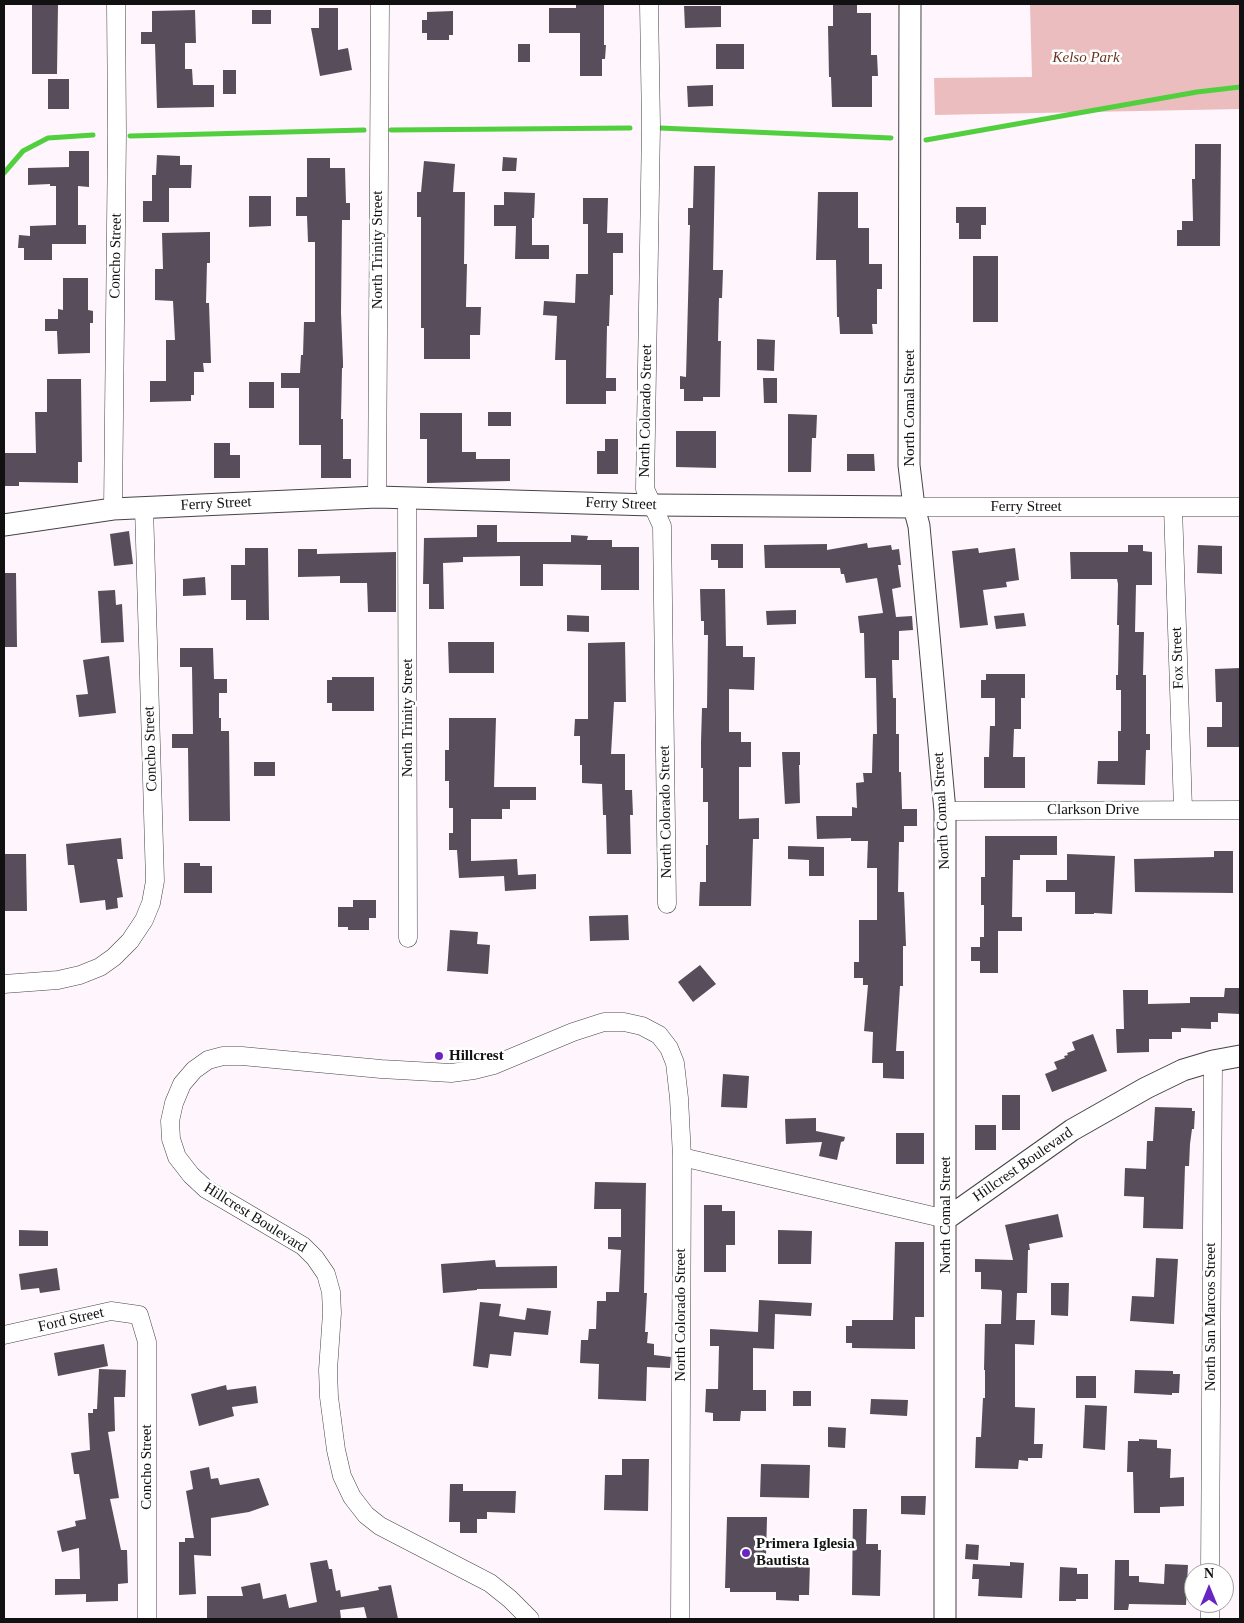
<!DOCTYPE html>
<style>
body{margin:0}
#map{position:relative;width:1244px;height:1623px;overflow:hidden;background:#fff5fc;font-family:Georgia,serif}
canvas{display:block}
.frame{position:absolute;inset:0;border:5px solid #111;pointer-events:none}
.north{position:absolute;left:1184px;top:1563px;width:50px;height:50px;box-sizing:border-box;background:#fff;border:1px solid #a0a0a0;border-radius:50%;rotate:0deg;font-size:14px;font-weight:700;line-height:20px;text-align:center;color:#111}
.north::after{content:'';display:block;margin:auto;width:18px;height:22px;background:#6925c4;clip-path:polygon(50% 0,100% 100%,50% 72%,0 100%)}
</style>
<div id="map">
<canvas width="1244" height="1623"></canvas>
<div class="frame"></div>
<div class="north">N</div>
</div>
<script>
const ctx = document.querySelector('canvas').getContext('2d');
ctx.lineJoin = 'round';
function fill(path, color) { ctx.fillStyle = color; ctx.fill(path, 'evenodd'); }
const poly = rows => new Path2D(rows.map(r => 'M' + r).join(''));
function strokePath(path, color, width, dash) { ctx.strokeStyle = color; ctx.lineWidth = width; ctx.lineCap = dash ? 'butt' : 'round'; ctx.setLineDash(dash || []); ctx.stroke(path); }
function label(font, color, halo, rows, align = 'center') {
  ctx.font = font + ' Georgia,serif'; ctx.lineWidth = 5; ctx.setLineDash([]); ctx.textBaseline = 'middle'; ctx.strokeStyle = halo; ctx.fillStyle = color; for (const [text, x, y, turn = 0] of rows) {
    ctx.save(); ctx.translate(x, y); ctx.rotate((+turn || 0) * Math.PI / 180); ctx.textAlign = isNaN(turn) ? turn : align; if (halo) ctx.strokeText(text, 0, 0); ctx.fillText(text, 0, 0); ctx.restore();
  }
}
fill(poly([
 [1030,4,1240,4,1240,109,935,115,934,78,1032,77]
]), '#ebbdbf');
strokePath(poly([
 [660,128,891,138],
 [391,130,630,128],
 [130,136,364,130],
 [926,140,1197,92,1240,87],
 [4,173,23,151,48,138,93,135]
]), '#52cf3e', 5);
fill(poly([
 [32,4,58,4,57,74,32,74],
 [576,4,604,4,604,45,606,45,605,59,602,59,602,76,580,76,580,33,549,33,549,8,576,8],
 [833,5,857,5,857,13,871,13,871,55,877,55,878,76,872,76,872,107,832,107,831,77,829,77,828,26,833,26],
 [684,6,721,6,721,27,685,28],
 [319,8,338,8,338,50,348,48,352,70,320,76,311,28,319,28],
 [195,10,196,43,185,43,185,69,192,69,193,85,214,85,214,107,157,108,155,44,141,44,141,32,152,32,152,11],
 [252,10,271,10,271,24,252,24],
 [453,11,453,35,449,35,449,40,427,40,427,33,422,33,422,20,427,20,427,12],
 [518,44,530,44,530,62,518,62],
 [716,44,744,44,744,69,716,69],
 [223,70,236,70,236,94,223,94],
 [48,79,69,79,69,109,48,109],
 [713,85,713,106,688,107,687,86],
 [1195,144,1221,144,1220,246,1177,246,1177,230,1182,230,1182,221,1193,221,1192,179,1195,179],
 [69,151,89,151,89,187,78,186,78,225,86,225,86,244,52,244,52,260,24,260,24,248,18,248,19,235,30,236,30,226,56,225,56,186,50,186,50,184,28,185,28,168,69,167],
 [157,155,180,156,180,165,192,165,191,188,169,188,169,222,143,222,143,201,152,201,152,175,156,175],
 [503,157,517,158,516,171,502,171],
 [307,158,330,158,330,168,345,168,346,203,350,203,350,220,342,220,341,313,343,362,343,368,342,368,341,419,343,419,343,459,351,459,351,478,321,478,321,445,299,445,299,388,281,388,281,373,300,373,301,355,303,355,304,322,315,322,315,242,308,242,307,216,296,216,296,197,307,197],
 [424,161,455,164,453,192,465,192,464,264,467,264,466,307,481,307,480,335,470,335,470,359,424,359,424,328,421,328,421,217,417,217,417,192,421,192],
 [694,166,715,166,713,270,723,270,722,298,719,298,718,341,721,341,720,397,703,397,703,401,684,401,684,389,680,389,680,376,686,377,690,225,688,225,688,208,693,208],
 [504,192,535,193,534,218,532,218,532,245,549,245,549,259,515,259,516,226,494,226,494,205,504,205],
 [818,192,858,192,858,228,869,228,869,264,882,264,882,289,877,289,877,324,872,324,873,334,840,334,839,317,837,317,836,260,816,260],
 [249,196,271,196,271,226,249,227],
 [583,198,608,198,607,233,623,233,623,253,613,253,613,295,610,295,609,326,607,326,606,378,616,378,616,391,606,391,606,404,566,404,566,360,555,360,557,316,543,315,544,301,575,303,576,274,588,274,588,224,583,224],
 [956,207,986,207,986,225,981,225,981,239,959,239,959,223,956,223],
 [210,232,210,263,207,263,206,303,209,303,211,363,203,363,204,372,194,372,194,395,191,395,191,401,150,402,150,381,166,381,166,340,175,340,173,301,155,300,155,269,163,269,162,233],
 [973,256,998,256,998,322,973,322],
 [63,278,88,278,88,310,93,311,93,323,90,323,90,353,58,354,57,331,45,331,45,319,58,319,58,309,63,310],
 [757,339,775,340,774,371,757,370],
 [763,378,777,378,777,403,764,403],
 [47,379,81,379,82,462,78,462,78,483,19,482,19,486,5,486,5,453,36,453,35,412,47,412],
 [249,382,274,382,274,408,249,408],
 [488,412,511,412,511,426,488,426],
 [420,413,462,413,462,452,476,452,476,459,510,459,510,481,427,483,427,439,420,439],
 [788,414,817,415,816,438,812,438,811,472,788,472],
 [676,431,716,431,716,468,676,467],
 [605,439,618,439,618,474,597,474,597,451,605,451],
 [214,443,230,443,230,455,240,455,240,478,214,478],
 [847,454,874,454,875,471,847,471],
 [477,525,497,525,497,542,571,542,571,535,588,536,587,540,612,540,612,547,639,547,639,590,601,590,601,565,543,564,543,586,520,586,520,556,463,557,463,562,443,563,444,609,429,609,429,584,423,584,424,538,477,537],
 [129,531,133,564,114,566,110,534],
 [867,543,868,548,891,545,892,550,899,549,901,565,898,565,901,587,892,589,896,617,912,616,913,630,899,631,899,660,892,660,893,698,896,698,896,734,899,734,899,772,901,772,902,809,917,809,917,826,904,826,904,842,899,842,898,892,904,892,906,946,903,946,903,986,900,986,896,1051,904,1051,904,1079,883,1078,883,1063,872,1063,873,1032,864,1031,868,985,863,985,863,978,854,978,854,962,859,962,859,920,877,920,877,868,867,868,868,841,851,841,851,838,817,839,816,816,852,816,852,807,857,808,856,783,864,782,863,773,872,773,873,734,877,734,876,678,865,678,864,633,860,633,858,616,883,613,877,578,846,583,844,574,841,574,840,568,765,568,764,545,827,544,827,550],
 [711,544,743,544,743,568,718,568,718,560,711,560],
 [1128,545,1143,545,1143,551,1152,552,1152,585,1136,585,1135,632,1144,632,1143,675,1146,675,1146,734,1150,734,1150,750,1146,750,1145,785,1097,784,1098,761,1118,761,1118,731,1121,731,1121,690,1116,690,1116,675,1118,675,1119,625,1117,625,1118,584,1117,579,1071,579,1070,552,1128,552],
 [1198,545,1222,546,1222,574,1197,573],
 [245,548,268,548,269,620,246,620,246,600,231,600,231,565,245,565],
 [978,548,979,553,1015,548,1019,580,1006,582,1007,587,983,590,988,625,960,628,952,551],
 [298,549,317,549,317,554,396,552,396,612,368,612,367,583,340,583,340,576,298,577],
 [4,573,16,573,17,647,4,647],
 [205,577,206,595,183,596,183,579],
 [700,589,725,589,726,646,743,646,743,657,755,657,754,690,729,689,729,732,741,732,741,742,751,742,751,767,739,767,739,819,759,818,759,839,753,839,751,906,699,906,700,882,706,882,706,845,708,845,708,802,703,802,703,768,701,768,701,742,702,708,707,708,708,635,704,635,704,621,701,621],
 [115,590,116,605,122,604,124,642,101,643,98,591],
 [796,610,796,624,767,625,766,611],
 [1024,613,1026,626,996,629,994,616],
 [567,615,589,616,589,632,567,631],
 [448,642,494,642,494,673,449,673],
 [625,642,626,702,614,702,611,754,625,754,625,790,632,790,633,815,630,815,631,854,607,854,606,815,603,815,602,784,582,783,582,765,580,765,580,736,574,736,575,719,588,719,588,643],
 [180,648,213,648,214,679,227,679,227,693,219,693,219,718,221,718,221,731,229,731,230,821,189,821,188,748,172,748,172,734,193,734,192,667,180,667],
 [109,656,116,713,79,717,76,695,88,694,83,660],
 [1240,668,1240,683,1239,683,1240,747,1207,747,1207,727,1222,727,1222,702,1216,702,1215,669],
 [986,674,1025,674,1025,698,1021,698,1021,729,1014,729,1013,757,1025,757,1025,788,984,788,984,757,989,757,990,726,995,726,995,698,981,698,981,680,986,680],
 [332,677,374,677,374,711,332,711,332,703,327,703,327,680,332,680],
 [449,718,496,718,494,787,536,787,536,800,510,800,510,809,502,809,502,819,471,819,471,861,517,859,518,875,536,874,536,889,505,891,504,876,459,878,457,850,449,850,449,833,453,833,453,808,449,808,449,781,445,781,445,750,449,750],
 [782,752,800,752,800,765,799,765,800,803,785,804],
 [254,762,275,762,275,776,254,776],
 [985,836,1057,836,1057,855,1020,855,1020,860,1013,860,1012,917,1022,917,1022,931,998,931,998,973,980,973,980,961,971,961,971,947,980,947,980,937,984,937,984,905,981,905,981,877,985,877],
 [121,838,123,859,117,859,123,897,117,898,118,908,106,910,105,900,80,903,74,865,68,865,66,844],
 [788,846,824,847,824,876,809,876,809,860,788,859],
 [1214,851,1233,851,1233,893,1135,892,1134,859,1214,857],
 [5,854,26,854,27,911,5,911],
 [1067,854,1115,856,1112,914,1094,913,1094,914,1075,914,1075,892,1046,892,1046,880,1067,880],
 [184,863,200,863,200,866,212,866,212,893,184,893],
 [353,900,376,900,376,918,369,918,369,930,348,930,348,927,338,927,338,907,353,907],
 [628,915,629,940,590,941,589,916],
 [450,930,478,932,477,944,490,945,488,974,447,971],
 [700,965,716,984,693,1002,678,982],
 [1225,988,1240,988,1240,1014,1218,1013,1218,1022,1211,1022,1211,1029,1181,1028,1181,1032,1172,1032,1172,1039,1149,1039,1149,1052,1117,1053,1116,1029,1124,1029,1123,990,1148,990,1148,1004,1190,1003,1190,997,1224,997],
 [1093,1034,1107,1071,1052,1092,1045,1074,1057,1069,1054,1062,1065,1058,1064,1056,1068,1055,1067,1053,1075,1050,1072,1042],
 [723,1074,749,1076,747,1108,721,1107],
 [1002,1095,1020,1095,1020,1130,1002,1130],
 [1155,1107,1192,1108,1192,1111,1195,1111,1194,1129,1192,1129,1190,1144,1189,1166,1185,1166,1183,1229,1143,1228,1144,1197,1124,1196,1125,1168,1146,1169,1147,1141,1153,1141],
 [816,1118,816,1131,845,1137,844,1141,841,1142,837,1160,819,1156,822,1142,786,1144,785,1119],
 [975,1125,996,1125,996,1150,975,1150],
 [896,1133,924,1133,924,1164,896,1164],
 [595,1182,646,1183,644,1293,647,1293,645,1332,648,1332,647,1343,654,1344,654,1355,671,1357,670,1368,647,1367,646,1401,598,1399,599,1364,580,1363,581,1340,588,1340,589,1329,596,1329,597,1301,606,1301,606,1292,619,1292,621,1250,608,1249,608,1237,621,1237,621,1209,594,1209],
 [704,1205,722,1205,722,1211,735,1211,735,1245,726,1245,726,1272,704,1272],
 [1058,1214,1063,1237,1029,1244,1030,1250,1028,1250,1027,1293,1017,1293,1016,1320,1035,1320,1034,1345,1015,1344,1015,1407,1035,1408,1034,1444,1043,1444,1042,1458,1028,1458,1028,1461,1019,1460,1018,1469,975,1468,976,1437,981,1437,983,1398,985,1398,985,1370,984,1370,985,1324,1001,1324,1002,1292,1001,1290,981,1289,981,1272,975,1272,975,1259,1013,1260,1005,1225],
 [19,1230,48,1231,48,1246,19,1246],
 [778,1230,812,1231,811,1264,778,1264],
 [895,1242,924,1242,924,1317,915,1317,915,1349,852,1348,852,1343,846,1343,846,1326,852,1326,852,1320,893,1320],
 [1156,1258,1178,1259,1174,1324,1130,1321,1132,1296,1154,1297],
 [495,1260,496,1267,557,1266,557,1288,477,1289,477,1290,443,1293,441,1264],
 [57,1268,60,1290,40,1293,39,1288,21,1290,19,1274],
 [1051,1283,1069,1283,1068,1316,1051,1315],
 [759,1300,812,1303,811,1316,775,1314,774,1349,753,1348,753,1390,766,1390,766,1411,741,1411,740,1421,713,1421,713,1413,705,1412,706,1389,718,1389,719,1346,710,1346,710,1329,758,1332],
 [480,1302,501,1304,499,1316,525,1320,527,1308,551,1311,548,1335,514,1332,511,1356,490,1354,488,1368,473,1366],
 [104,1344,108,1366,58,1376,54,1353],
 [99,1369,126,1370,125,1397,114,1397,115,1431,108,1432,119,1498,110,1499,121,1550,127,1550,128,1583,118,1584,118,1601,86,1602,86,1594,55,1595,55,1579,80,1579,79,1548,62,1552,57,1531,76,1526,75,1521,86,1519,79,1474,74,1474,71,1453,90,1450,88,1413,93,1413,93,1409,97,1409],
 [1135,1370,1173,1371,1173,1374,1180,1374,1179,1393,1172,1393,1172,1395,1134,1393],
 [1076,1376,1096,1376,1096,1398,1076,1398],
 [226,1385,227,1390,256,1386,258,1403,232,1407,234,1416,199,1426,191,1394],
 [793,1391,811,1391,811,1406,793,1406],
 [871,1399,908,1400,907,1416,870,1414],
 [1085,1405,1107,1406,1105,1450,1083,1448],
 [828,1427,846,1428,845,1448,828,1447],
 [1139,1439,1157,1440,1157,1448,1171,1449,1170,1478,1184,1477,1184,1506,1160,1507,1160,1513,1134,1513,1133,1472,1127,1472,1128,1441,1139,1441],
 [622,1459,649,1459,648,1511,604,1510,605,1475,622,1475],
 [761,1464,810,1465,809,1498,760,1497],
 [209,1467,211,1479,218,1478,220,1485,259,1478,269,1505,249,1512,211,1518,211,1556,194,1555,196,1594,179,1595,179,1542,185,1542,185,1538,194,1538,186,1491,193,1489,190,1471],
 [450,1484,463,1484,463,1491,516,1491,515,1513,487,1512,487,1519,477,1519,477,1533,460,1533,460,1522,449,1522],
 [901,1496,926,1496,925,1515,901,1514],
 [853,1509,867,1509,866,1544,878,1544,878,1550,881,1550,880,1596,852,1595],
 [727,1517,767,1517,766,1557,802,1557,802,1563,810,1563,809,1595,799,1595,799,1601,776,1600,776,1592,730,1592,730,1588,725,1588],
 [966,1544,979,1545,978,1560,965,1559],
 [327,1560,329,1569,332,1569,336,1591,340,1590,341,1597,379,1590,378,1587,391,1585,398,1619,367,1619,364,1607,340,1610,341,1619,207,1619,207,1596,243,1596,241,1587,260,1583,263,1599,286,1594,289,1608,317,1602,310,1563],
 [1115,1560,1129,1560,1129,1576,1139,1576,1139,1582,1164,1584,1165,1564,1188,1565,1186,1605,1129,1604,1128,1610,1114,1610],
 [1010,1562,1024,1563,1022,1598,978,1596,979,1579,972,1579,973,1564,1010,1566],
 [1060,1567,1077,1568,1077,1574,1088,1574,1088,1599,1076,1599,1076,1601,1059,1601]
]), '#584d5a');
const minor = poly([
 [649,4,651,126,645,489,662,526,667,904],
 [377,497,380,4],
 [407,497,408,938],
 [914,507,1240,507],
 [1173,507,1183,809],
 [113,509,117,133,116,4],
 [945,811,1240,810],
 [4,984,58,980,80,975,100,967,114,957,130,941,144,920,151,903,155,881,144,507],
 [682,1157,946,1219],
 [4,1335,111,1311,139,1315,147,1342,147,1619],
 [1210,1573,1213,1061],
 [530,1619,510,1599,490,1583,380,1526,366,1515,352,1497,342,1476,336,1450,329,1397,328,1370,332,1313,331,1292,326,1274,315,1258,303,1246,206,1189,191,1175,177,1157,171,1139,170,1121,174,1103,182,1084,194,1070,208,1060,223,1056,242,1056,381,1069,451,1073,474,1070,494,1065,573,1032,604,1022,624,1022,642,1026,659,1035,669,1048,675,1063,679,1098,682,1157,680,1619],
 [1210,1619,1210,1603]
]);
const tertiary = poly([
 [910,4,909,465,914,507,919,526,945,811,945,1619],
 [4,525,113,509,377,497,652,505,914,507],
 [946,1219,1072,1130,1146,1088,1183,1070,1213,1061,1240,1056]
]);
strokePath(minor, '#444', 19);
strokePath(tertiary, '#444', 23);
strokePath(minor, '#fff', 18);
strokePath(tertiary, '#fff', 21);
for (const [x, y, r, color] of [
 [439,1056,5,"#6925c4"],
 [746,1553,5,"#6925c4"]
]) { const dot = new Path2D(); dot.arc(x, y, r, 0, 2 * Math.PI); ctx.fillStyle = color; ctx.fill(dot); strokePath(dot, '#fff', 2); }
label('italic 15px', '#6b331f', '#fff', [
 ["Kelso Park",1086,58]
]);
label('15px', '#111', '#fff', [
 ["North Trinity Street",378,250,-90],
 ["Concho Street",116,256,-89],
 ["North Comal Street",910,408,-90],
 ["North Colorado Street",646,411,-89],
 ["Ferry Street",216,504,-3],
 ["Ferry Street",621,504,2],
 ["Ferry Street",1026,507],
 ["Fox Street",1178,658,-92],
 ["North Trinity Street",408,718,-90],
 ["Concho Street",151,749,-92],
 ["Clarkson Drive",1093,810],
 ["North Comal Street",942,811,-93],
 ["North Colorado Street",666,812,-91],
 ["Hillcrest Boulevard",1023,1165,-35],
 ["North Comal Street",946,1215,-90],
 ["Hillcrest Boulevard",255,1218,32],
 ["North Colorado Street",681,1315,-90],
 ["North San Marcos Street",1211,1317,-90],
 ["Ford Street",71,1320,-13],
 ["Concho Street",147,1467,-90]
]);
label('bold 15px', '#111', '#fff', [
 ["Hillcrest",449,1056],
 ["Primera Iglesia",756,1544],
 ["Bautista",756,1561]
], 'left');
</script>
